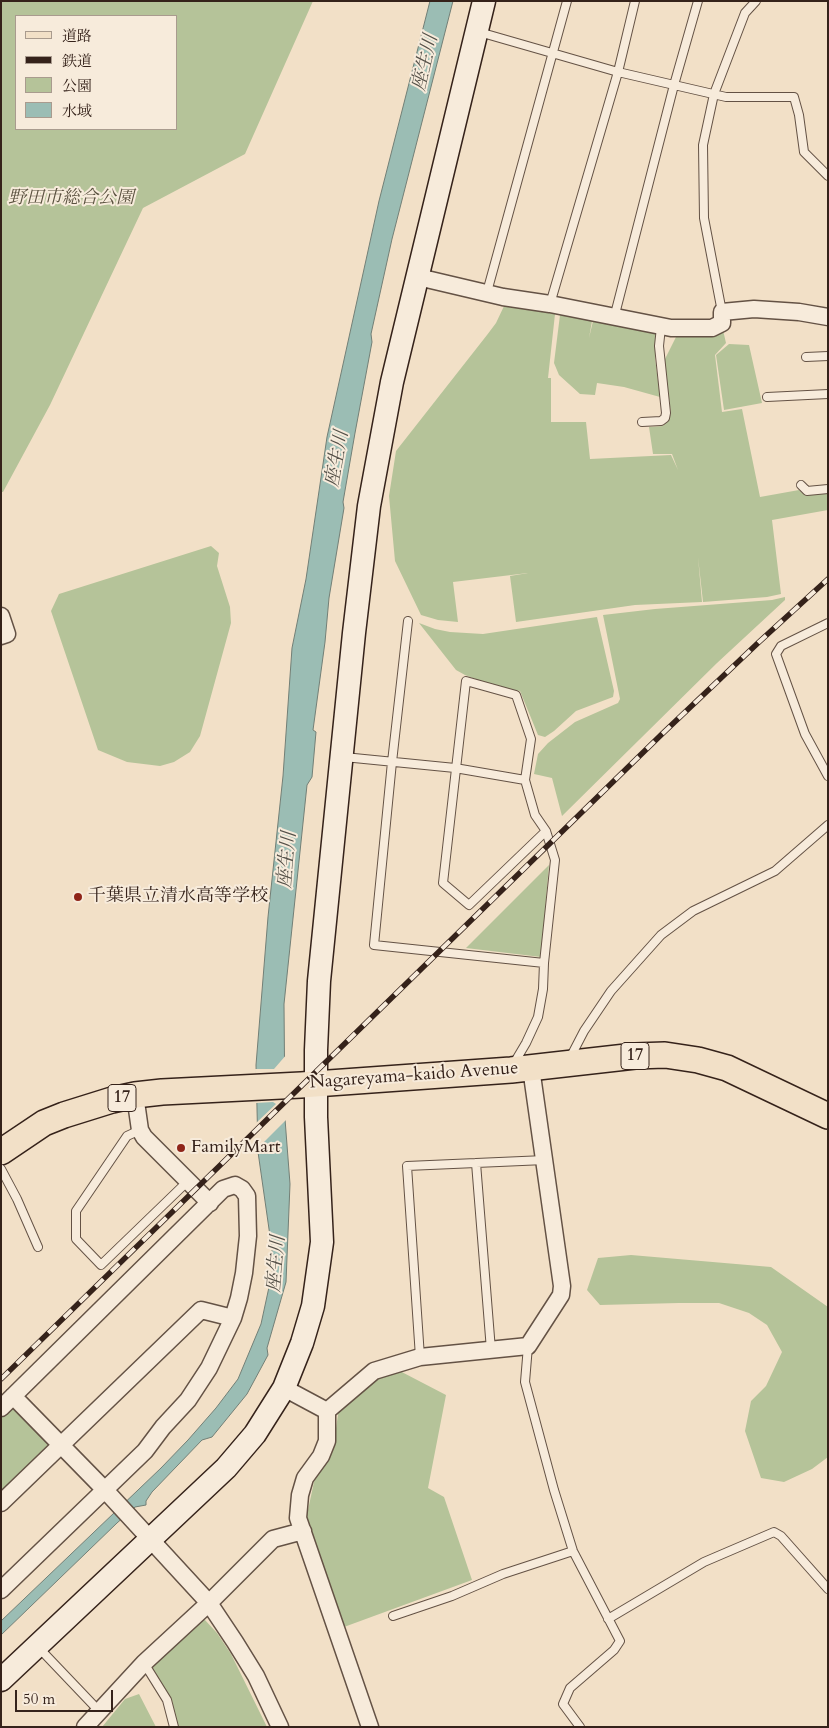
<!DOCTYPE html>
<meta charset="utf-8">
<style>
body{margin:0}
#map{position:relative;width:829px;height:1728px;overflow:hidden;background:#f2e0c7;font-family:Cardo,"Noto Serif JP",serif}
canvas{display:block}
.frame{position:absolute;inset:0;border:2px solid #35221a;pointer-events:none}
.legend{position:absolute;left:15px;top:15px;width:162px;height:115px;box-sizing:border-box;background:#f7ebdb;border:1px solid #a99b8e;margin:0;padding:6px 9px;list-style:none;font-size:15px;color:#35221a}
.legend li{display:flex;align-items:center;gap:10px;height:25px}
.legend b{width:25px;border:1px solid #a99b8e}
.scale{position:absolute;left:15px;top:1690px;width:98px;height:22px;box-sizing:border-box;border:2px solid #35221a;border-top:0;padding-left:6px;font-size:15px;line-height:18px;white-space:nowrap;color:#35221a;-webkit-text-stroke:4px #f7ebdb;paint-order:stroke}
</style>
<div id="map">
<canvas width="829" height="1728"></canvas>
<div class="frame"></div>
<ul class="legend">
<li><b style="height:6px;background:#f2e0c7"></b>道路</li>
<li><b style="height:6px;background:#35221a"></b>鉄道</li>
<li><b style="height:14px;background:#b5c399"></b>公園</li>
<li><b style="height:14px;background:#9bbdb4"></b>水域</li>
</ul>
<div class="scale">50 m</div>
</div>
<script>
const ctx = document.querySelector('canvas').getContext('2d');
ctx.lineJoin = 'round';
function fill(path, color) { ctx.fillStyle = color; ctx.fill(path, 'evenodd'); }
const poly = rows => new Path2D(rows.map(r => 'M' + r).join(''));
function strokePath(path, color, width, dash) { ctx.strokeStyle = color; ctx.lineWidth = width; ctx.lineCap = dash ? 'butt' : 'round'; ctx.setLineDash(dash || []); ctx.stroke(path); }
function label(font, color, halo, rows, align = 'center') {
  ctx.font = font + ' Cardo,"Noto Serif JP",serif'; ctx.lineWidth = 4; ctx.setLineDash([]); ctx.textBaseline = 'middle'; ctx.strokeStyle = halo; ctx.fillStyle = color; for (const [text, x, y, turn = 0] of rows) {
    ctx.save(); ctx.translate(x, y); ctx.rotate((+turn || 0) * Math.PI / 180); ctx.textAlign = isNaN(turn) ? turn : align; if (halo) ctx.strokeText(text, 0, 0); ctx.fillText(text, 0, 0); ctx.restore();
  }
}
fill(poly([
 [1,1,313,1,245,154,143,208,50,405,3,492,1,492],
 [16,16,176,16,176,129,16,129],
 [505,304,555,314,548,378,551,378,551,422,586,422,590,459,671,455,678,470,672,454,653,454,649,427,663,426,671,414,664,361,676,337,714,334,723,330,726,343,715,355,722,412,742,409,760,497,799,490,805,495,828,492,828,510,772,520,781,594,767,597,703,602,698,557,702,602,635,605,516,622,510,576,528,573,453,582,458,622,438,620,421,615,395,561,389,496,396,451,487,335,496,323],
 [560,315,592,321,589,338,593,321,656,332,655,358,660,397,624,387,597,383,595,395,580,394,559,375,554,363],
 [729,344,749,345,762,403,724,410,716,355],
 [211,546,219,553,217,566,230,607,231,623,200,736,190,752,174,762,160,766,127,762,98,750,51,611,59,594],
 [785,597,785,600,717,663,562,816,552,778,534,774,538,754,548,743,575,722,618,703,620,699,603,615,655,609,772,600],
 [597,617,614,691,613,697,576,711,554,731,545,737,538,735,520,691,496,687,465,675,456,670,419,623,435,629,450,632,483,634],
 [549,865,541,957,466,948],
 [631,1255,771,1267,828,1307,828,1457,812,1469,784,1482,761,1478,745,1431,751,1401,766,1386,782,1352,767,1325,749,1313,719,1303,679,1303,600,1305,587,1290,598,1258],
 [396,1369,446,1395,428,1488,444,1497,472,1580,344,1627,306,1519,316,1473,334,1442,339,1408,373,1379],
 [8,1408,18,1409,51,1443,51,1449,1,1493,1,1415],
 [200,1619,205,1620,217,1633,231,1654,267,1727,178,1727,172,1701,152,1671,150,1665],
 [139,1694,156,1727,102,1727,125,1699]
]), '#b5c399');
const water = poly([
 [430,1,453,1,392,239,371,334,372,342,355,433,343,502,344,508,329,598,325,642,313,730,316,732,312,777,307,785,284,1004,285,1119,290,1184,286,1282,267,1348,268,1355,247,1394,212,1437,202,1440,152,1492,146,1501,146,1505,135,1507,117,1523,1,1635,1,1621,161,1468,188,1440,216,1408,238,1379,261,1324,274,1264,258,1152,256,1065,268,917,283,776,292,648,306,579,327,437,379,201,430,1]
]);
fill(water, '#9bbdb4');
strokePath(water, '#727f76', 1);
fill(poly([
 [287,1054,287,1119,256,1150,255,1124,276,1104,273,1102,256,1103,255,1069,274,1069]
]), '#f2e0c7');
const lane = poly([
 [479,32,618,72,726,97,794,97,799,115,804,152,828,176],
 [487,292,567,1],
 [550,304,618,72,635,1],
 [722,312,704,218,703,145,714,94,745,13,756,1],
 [614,318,674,85,698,1],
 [806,357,828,356],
 [767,397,828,394],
 [642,422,661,421,665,418,666,413,659,346,661,327],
 [801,485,807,491,828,489],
 [408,621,392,762,374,945,544,963],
 [828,623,781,646,776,654,805,734,828,776],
 [344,757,455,768,525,780],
 [570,1058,584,1031,611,991,661,935,693,911,775,871,828,825],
 [513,1065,526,1043,538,1017,543,989,544,963,555,860,546,831,535,815,525,780,531,739,516,695,466,681,443,883,469,905,546,831],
 [140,1130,127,1136,76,1211,76,1239,101,1265,188,1181],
 [476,1163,491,1350],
 [1,1169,17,1199,38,1247],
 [528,1346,525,1382,554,1490,573,1551,620,1641,614,1650,570,1688,563,1704,580,1727],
 [420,1357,407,1166,545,1160],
 [393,1616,452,1596,503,1574,573,1551],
 [608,1619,704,1562,774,1532,781,1536,828,1589],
 [39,1648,100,1712],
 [144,1663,167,1700,174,1727]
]);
const street = poly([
 [418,277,503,297,550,304,671,328,712,328,722,323,722,312,754,309,799,312,828,317],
 [1,616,7,634,1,636],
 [135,1095,140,1130,144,1137,210,1203],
 [284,1388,327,1411],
 [13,1396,105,1490,209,1603,235,1642,256,1676,280,1727],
 [1,1408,223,1189,235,1185,242,1189,247,1196,248,1236,244,1273,239,1298,233,1318,209,1368,188,1400,163,1427,145,1451,1,1590],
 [1,1503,201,1310,233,1318],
 [85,1727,144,1663,209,1603,273,1539,303,1531],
 [370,1727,298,1518,300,1495,305,1478,321,1456,327,1441,327,1411,374,1371,420,1357,528,1346,561,1295,562,1286,531,1068]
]);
const secondary = poly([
 [1,1680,226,1468,255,1434,284,1388,302,1343,313,1306,322,1242,316,1117,316,1050,319,981,354,633,369,506,392,382,484,1]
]);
const primary = poly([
 [1,1152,44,1123,64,1115,112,1100,135,1095,162,1092,301,1085,511,1070,635,1056,665,1055,698,1060,727,1068,828,1116]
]);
strokePath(lane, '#645245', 10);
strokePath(street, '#645245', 19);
strokePath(secondary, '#35221a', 25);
strokePath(primary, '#35221a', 28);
strokePath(lane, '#f7ebdb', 8);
strokePath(street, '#f7ebdb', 16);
strokePath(secondary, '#f7ebdb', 22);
strokePath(primary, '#f2e0c7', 25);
const rail = poly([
 [1,1379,662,734,759,642,828,579]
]);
strokePath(rail, '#35221a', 5.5);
strokePath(rail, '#f7ebdb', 4, [11]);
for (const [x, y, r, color] of [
 [78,897,5,"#8f2418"],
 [181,1148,5,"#8f2418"]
]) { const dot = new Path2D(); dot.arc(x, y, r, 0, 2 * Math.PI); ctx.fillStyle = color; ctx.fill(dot); strokePath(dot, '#f7ebdb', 2); }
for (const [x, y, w] of [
 [635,1056,28],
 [122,1098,28]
]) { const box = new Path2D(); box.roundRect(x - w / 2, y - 13.5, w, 27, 4); ctx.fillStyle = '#f7ebdb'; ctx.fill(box); strokePath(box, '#35221a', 1); }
label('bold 16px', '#35221a', null, [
 ["17",635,1056],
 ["17",122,1098]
]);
label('italic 18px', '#5b5240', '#f7ebdb', [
 ["野田市総合公園",71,199]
]);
label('18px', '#35221a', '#f7ebdb', [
 ["千葉県立清水高等学校",88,897],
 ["FamilyMart",191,1148]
], 'left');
label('18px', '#35221a', '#f7ebdb', [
 ["Nagareyama-kaido Avenue",414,1076,-4]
]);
label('italic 19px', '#545048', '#f7ebdb', [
 ["座生川",426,63,-77],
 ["座生川",338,459,-80],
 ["座生川",288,860,-85],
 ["座生川",277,1264,-85]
]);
</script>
